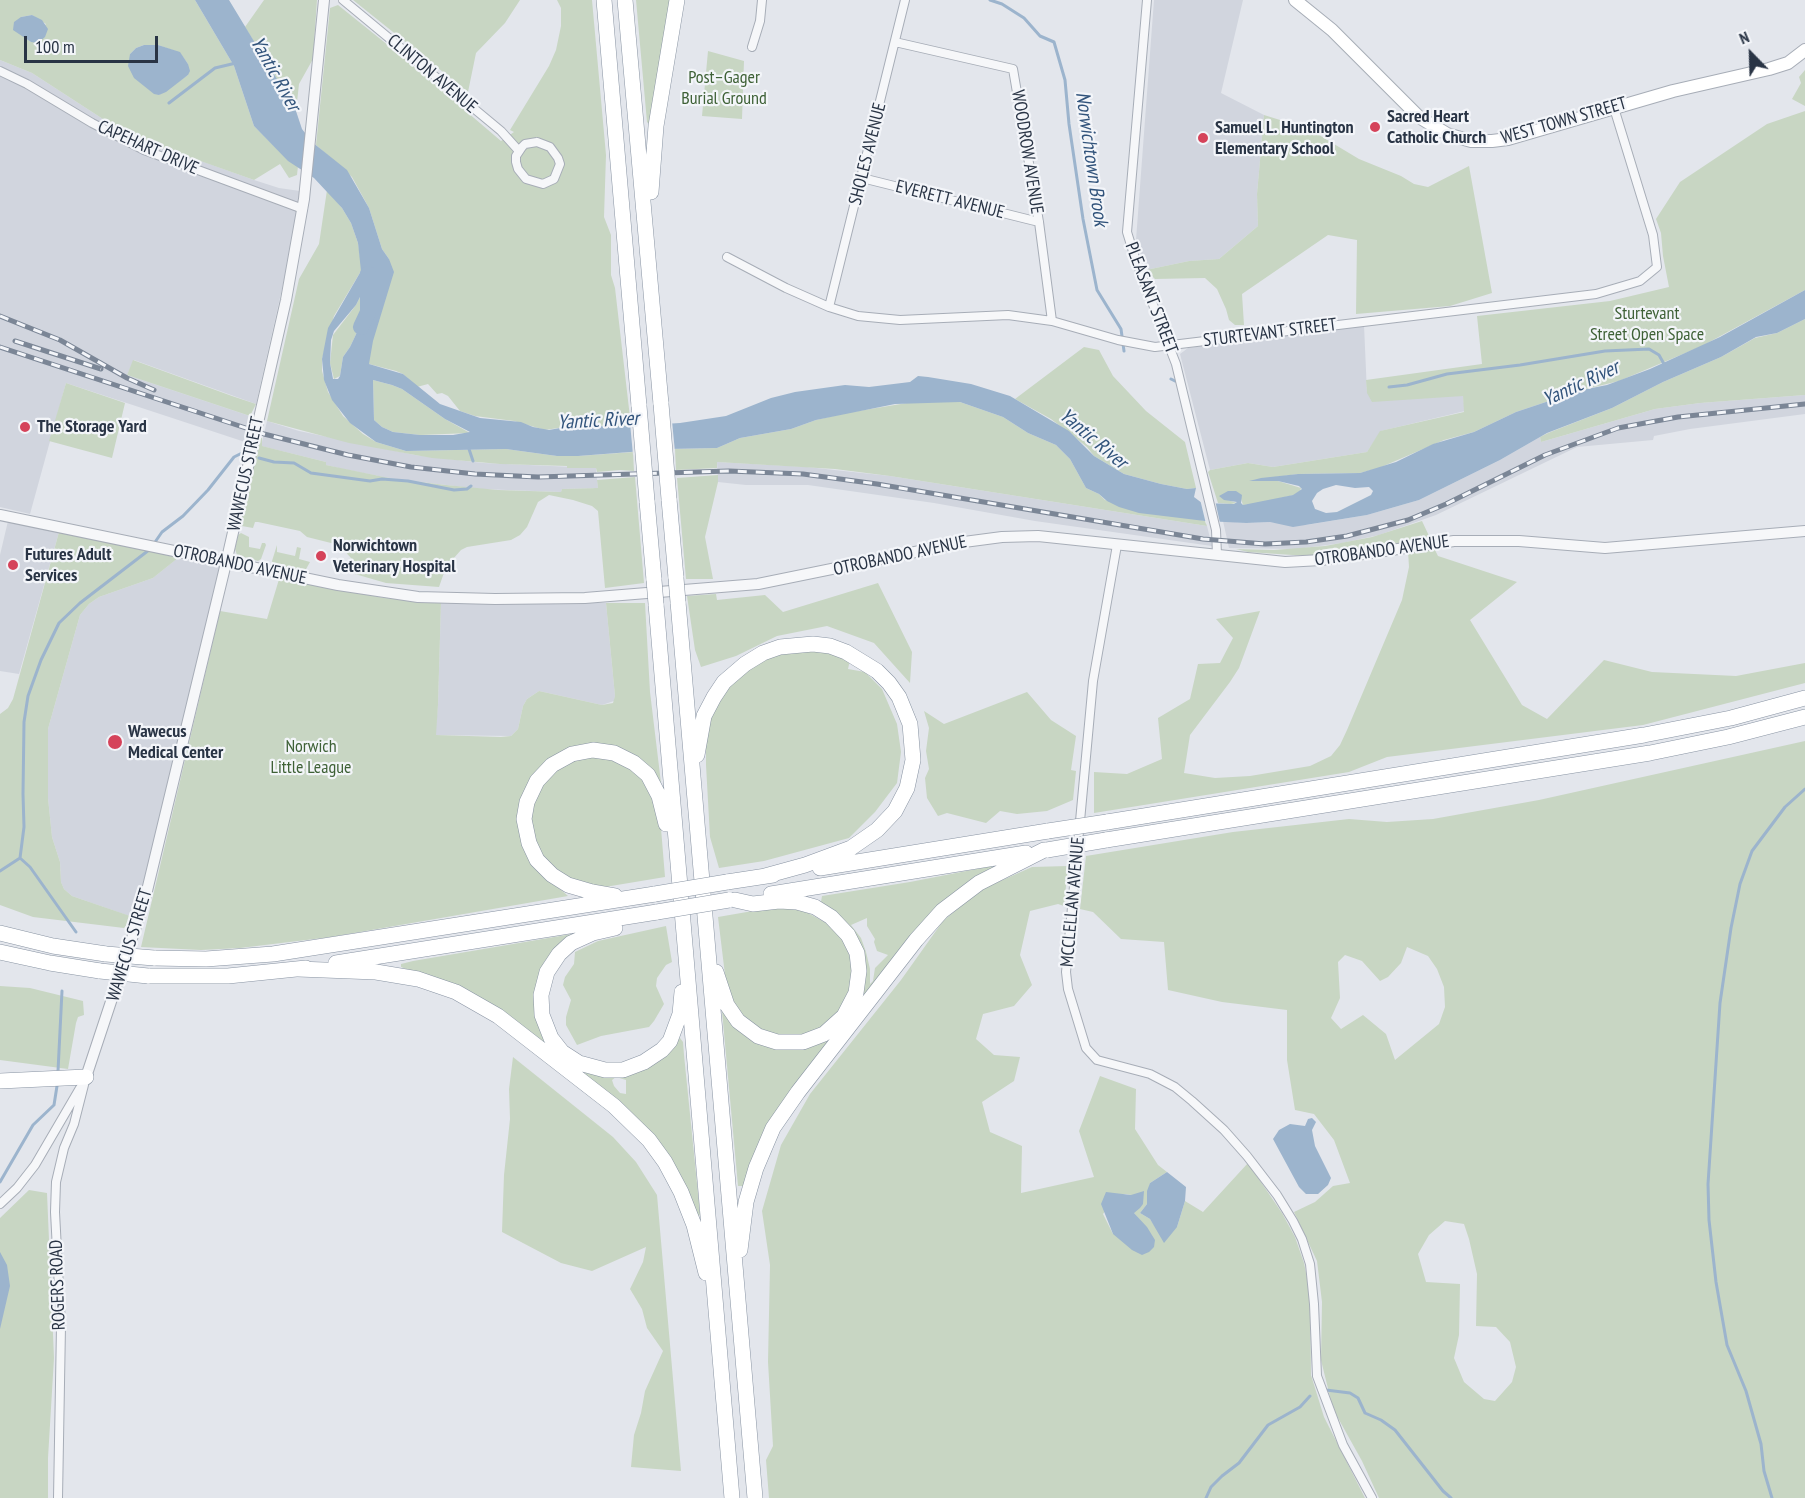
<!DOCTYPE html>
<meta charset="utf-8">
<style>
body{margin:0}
#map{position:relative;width:1805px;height:1498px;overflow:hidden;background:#e3e6ec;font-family:"PT Sans Narrow",sans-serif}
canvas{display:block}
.north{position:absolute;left:1721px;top:24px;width:60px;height:60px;-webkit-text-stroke:4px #f3f5f9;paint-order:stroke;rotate:337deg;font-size:16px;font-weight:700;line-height:24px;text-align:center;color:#293445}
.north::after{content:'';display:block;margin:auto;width:21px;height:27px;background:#293445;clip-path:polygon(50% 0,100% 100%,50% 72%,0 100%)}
.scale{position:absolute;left:24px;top:36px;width:134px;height:27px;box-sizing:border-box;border:3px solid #293445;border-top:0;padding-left:8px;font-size:18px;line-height:21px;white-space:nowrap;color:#293445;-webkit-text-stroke:4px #f3f5f9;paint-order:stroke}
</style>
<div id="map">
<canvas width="1805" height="1498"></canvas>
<div class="north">N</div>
<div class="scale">100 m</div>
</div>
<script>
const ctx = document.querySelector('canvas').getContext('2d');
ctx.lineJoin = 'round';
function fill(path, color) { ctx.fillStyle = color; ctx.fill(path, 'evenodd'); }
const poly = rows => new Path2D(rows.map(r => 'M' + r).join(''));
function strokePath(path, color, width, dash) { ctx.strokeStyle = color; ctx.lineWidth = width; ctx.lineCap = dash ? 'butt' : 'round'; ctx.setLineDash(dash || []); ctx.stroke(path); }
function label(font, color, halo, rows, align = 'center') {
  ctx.font = font + ' "PT Sans Narrow",sans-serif'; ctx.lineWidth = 4.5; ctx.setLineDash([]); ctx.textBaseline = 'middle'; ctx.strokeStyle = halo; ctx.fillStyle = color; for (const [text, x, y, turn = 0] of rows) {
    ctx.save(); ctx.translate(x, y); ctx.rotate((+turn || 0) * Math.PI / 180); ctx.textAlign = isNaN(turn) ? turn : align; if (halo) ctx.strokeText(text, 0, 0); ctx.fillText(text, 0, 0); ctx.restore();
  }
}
fill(poly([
 [1154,0,1243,0,1221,93,1264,115,1257,194,1258,226,1219,259,1189,261,1146,270,1136,240],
 [0,60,32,73,126,134,254,180,279,188,300,191,293,240,256,404,134,360,127,375,250,416,245,442,66,383,30,514,0,507],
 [1364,325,1367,393,1463,396,1465,411,1381,431,1367,452,1273,467,1248,463,1210,470,1180,354,1188,348],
 [1805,395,1805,414,1690,429,1654,436,1653,440,1577,447,1436,515,1379,535,1342,543,1297,549,1229,548,1223,521,1246,523,1270,522,1306,525,1367,515,1419,500,1500,460,1540,437,1541,442,1655,409,1700,403],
 [267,421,299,431,415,455,483,463,596,468,598,488,562,489,561,492,481,489,394,479,343,469,326,465,326,462,261,446],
 [717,462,807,467,890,476,1207,526,1212,546,1035,521,934,503,808,485,746,485,718,482],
 [8,521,59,532,19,674,0,671,0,555],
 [184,553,226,563,138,919,72,896,64,889,61,882,60,862,52,837,48,798,48,729,80,615,89,604,99,597,153,578],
 [441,602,606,603,615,696,614,701,602,705,539,691,527,699,523,706,518,729,511,736,435,735,438,705]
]), '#d1d5de');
fill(poly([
 [0,0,195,0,234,66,254,126,288,160,298,166,297,175,289,178,280,164,254,180,144,141,126,134,32,73,0,60],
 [32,15,46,24,31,42,27,39,21,17],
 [144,45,158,45,180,53,188,64,188,75,159,95,130,54,136,48],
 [264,0,317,0,313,59,299,84,296,111,245,27],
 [353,0,520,0,505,23,476,53,468,92],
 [557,0,592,0,606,155,604,217,611,235,611,275,615,288,631,426,571,426,545,430,514,421,475,416,460,411,448,396,442,393,437,394,428,384,417,387,403,374,396,371,369,364,367,357,389,259,382,249,369,208,352,177,316,145,330,8,338,5,399,54,501,141,514,132,510,130,549,66,556,50,561,26,561,8],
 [636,0,672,0,649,124,647,122],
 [708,51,744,61,742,119,702,116],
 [1805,70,1805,106,1792,99,1801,83,1799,77],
 [1805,111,1805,290,1702,346,1619,381,1582,390,1516,412,1474,432,1444,440,1379,468,1360,473,1298,474,1254,480,1278,481,1301,488,1300,491,1294,495,1254,504,1243,505,1241,499,1228,500,1237,503,1231,504,1218,503,1208,472,1210,470,1248,463,1273,467,1367,452,1380,431,1464,412,1463,396,1372,402,1367,393,1366,380,1482,364,1477,316,1610,301,1669,287,1663,256,1661,233,1656,219,1680,182,1767,124],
 [1264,115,1309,129,1359,159,1401,176,1414,184,1428,187,1469,166,1492,293,1450,306,1356,314,1357,240,1328,235,1242,294,1244,325,1235,325,1229,320,1226,309,1217,289,1205,278,1155,279,1146,270,1189,261,1219,259,1258,226,1257,194],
 [327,190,342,208,351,223,358,243,361,263,361,271,334,316,322,359,322,371,328,392,343,416,363,434,376,442,406,451,506,449,557,456,578,456,633,452,634,471,620,470,597,472,596,468,567,468,567,466,500,464,432,458,349,443,267,421,299,279,319,244],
 [364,289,367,292,369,298,368,309,350,347,343,357,340,376,334,379,330,363,333,335,356,305],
 [1805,319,1805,395,1700,403,1655,409,1541,442,1540,437,1548,433,1612,408,1663,382,1721,357,1755,338,1777,333],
 [1084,347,1099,350,1113,376,1146,411,1185,442,1196,488,1187,489,1161,484,1124,474,1094,456,1087,447,1051,419,1015,399],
 [133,360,232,396,256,404,250,416,127,375],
 [373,380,392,385,402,389,445,419,470,433,420,435,393,432,382,427,374,420],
 [66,383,125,403,112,458,49,441],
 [913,402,960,402,1003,417,1028,433,1056,445,1070,459,1086,488,1099,494,1105,500,1205,521,1207,526,890,476,835,469,717,462,717,468,676,470,675,449,717,448,740,438,791,429,816,420,846,413],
 [256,437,262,438,262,446,326,462,326,465,394,479,446,485,498,490,561,492,562,489,598,488,597,480,635,477,644,583,605,588,598,511,592,506,573,500,549,495,538,502,527,527,520,535,511,540,467,547,461,550,446,567,439,587,386,583,348,572,351,558,339,545,307,537,300,531,258,522,255,522,253,528,242,526,241,516],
 [718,475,718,482,705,537,713,579,686,579,677,478],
 [1422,521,1430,538,1331,554,1307,556,1248,552,1236,549,1274,550,1325,546,1372,537],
 [59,532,134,547,178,558,153,578,99,597,89,604,80,615,48,729,48,798,52,837,60,862,61,882,64,889,72,896,133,917,124,928,33,917,0,905,0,714,8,708,13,699],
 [241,533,249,537,249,547,260,549,262,543,265,543,266,545,261,559,258,561,237,555,235,549,238,535],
 [277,545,277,552,295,556,297,547,301,548,299,559,310,562,305,571,273,564,272,561],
 [1433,546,1438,556,1517,582,1470,620,1522,705,1547,719,1604,660,1652,672,1736,676,1805,663,1805,683,1643,725,1387,757,1349,772,1094,813,1094,772,1127,774,1162,759,1158,718,1190,699,1198,664,1220,663,1233,638,1216,619,1260,611,1239,668,1230,682,1190,735,1184,773,1215,778,1250,776,1310,766,1331,756,1340,745,1347,730,1402,600,1409,567,1408,551],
 [280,576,384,598,441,602,438,705,436,735,501,737,511,736,518,729,523,706,527,699,539,691,602,705,613,703,615,696,606,603,645,603,650,692,661,783,641,761,572,750,518,813,553,883,568,896,331,937,240,948,201,950,141,947,220,611,267,619],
 [878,583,912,652,910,683,874,643,827,626,777,636,736,656,701,667,695,650,687,596,716,594,717,600,765,595,783,612],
 [815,648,850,660,848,669,865,672,882,689,897,724,901,752,897,783,875,812,849,838,764,861,719,868,710,837,706,765,706,737,713,712,723,693,738,677,772,655],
 [1027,692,1051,720,1076,736,1071,770,1076,771,1073,800,1047,811,1017,814,1000,811,986,823,947,813,938,816,927,798,925,778,929,769,926,751,929,728,924,711,944,724],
 [1805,741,1805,1498,1379,1498,1362,1461,1333,1409,1321,1360,1322,1302,1317,1261,1294,1212,1315,1202,1333,1186,1350,1183,1334,1140,1314,1114,1295,1110,1287,1060,1287,1010,1222,1002,1168,990,1164,942,1121,939,1093,912,1080,909,1086,856,1233,832,1349,819,1387,822,1433,819,1539,800],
 [1407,947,1428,956,1437,969,1444,987,1445,1007,1439,1024,1395,1060,1386,1034,1363,1015,1341,1029,1331,1018,1340,998,1338,962,1345,955,1362,961,1380,981,1388,977,1401,963],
 [1445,1221,1464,1224,1469,1239,1477,1274,1476,1326,1496,1327,1510,1342,1516,1367,1512,1382,1495,1401,1484,1399,1464,1382,1454,1358,1459,1335,1460,1284,1426,1282,1418,1254,1429,1235],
 [594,756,615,759,643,777,660,816,665,877,599,888,578,884,563,875,540,854,530,825,532,810,544,780,568,762],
 [992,866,996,870,987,874,858,1006,865,975,833,910,821,902,822,896,910,882],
 [867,918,867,926,875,939,874,942,877,951,888,955,875,968,873,981,870,984,870,969,866,952,861,938,851,925],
 [1068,866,1064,906,1058,904,1030,911,1020,955,1032,985,1014,1006,983,1014,976,1039,994,1055,1020,1057,1014,1081,982,1102,990,1132,1022,1146,1021,1193,1094,1177,1079,1131,1100,1076,1136,1089,1135,1129,1158,1165,1167,1172,1150,1183,1147,1204,1140,1213,1150,1219,1154,1225,1177,1227,1185,1201,1203,1212,1248,1163,1282,1213,1295,1237,1304,1263,1310,1293,1311,1375,1324,1417,1365,1498,769,1498,766,1460,773,1446,768,1362,770,1265,762,1211,781,1145,810,1094,901,980,943,921,980,890,1032,867],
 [1126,1194,1131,1195,1133,1212,1140,1220,1113,1234,1103,1214,1117,1195],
 [770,908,797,909,808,913,830,925,845,942,852,963,853,983,847,1004,822,1030,791,1037,765,1032,746,1021,732,1002,726,983,718,917],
 [666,926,672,962,666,965,657,978,656,986,664,1004,654,1021,649,1027,601,1036,577,1045,566,1025,566,1017,571,1000,563,985,565,977,574,964,575,952,598,941],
 [572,934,558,945,544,962,538,984,557,1054,414,972,401,967,401,964,413,961],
 [0,986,30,988,83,1001,84,1015,78,1017,76,1023,68,1069,0,1060],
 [722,1011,753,1040,838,1034,743,1186,738,1186],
 [680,1038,683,1042,684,1055,700,1213,699,1217,680,1181,576,1066,622,1075,639,1072,655,1063],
 [616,1077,626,1080,626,1094,620,1093,614,1086,612,1080],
 [513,1057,613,1137,636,1162,657,1195,681,1471,631,1467,634,1435,641,1413,645,1391,663,1351,647,1328,642,1309,630,1289,643,1262,646,1247,592,1271,561,1263,502,1232,504,1175,510,1119,509,1089],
 [29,1190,47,1193,54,1358,48,1458,48,1498,0,1498,0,1218]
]), '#c8d6c3');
fill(poly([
 [195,0,229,0,286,94,296,111,302,129,312,142,347,170,369,208,382,249,389,259,394,272,373,341,369,364,403,374,440,404,480,418,521,422,533,427,549,430,571,426,631,426,680,423,726,416,771,398,795,392,845,385,869,387,910,382,918,376,928,377,971,384,1010,396,1069,431,1094,456,1124,474,1161,484,1187,489,1196,488,1194,497,1202,503,1234,504,1237,502,1224,500,1219,496,1228,491,1236,491,1242,495,1241,503,1243,505,1293,495,1302,489,1299,486,1278,481,1249,481,1261,478,1298,474,1360,473,1396,462,1433,444,1474,432,1516,412,1582,390,1607,385,1650,369,1720,337,1805,290,1805,319,1777,333,1756,337,1721,357,1663,382,1612,408,1547,433,1500,460,1419,500,1367,515,1293,527,1270,522,1246,523,1205,521,1139,513,1119,507,1107,501,1099,494,1086,488,1070,459,1056,445,1028,433,1003,417,960,402,895,404,816,420,791,429,740,438,717,448,669,449,578,456,557,456,506,449,406,451,376,442,350,423,332,400,324,380,322,359,328,328,361,271,358,243,351,223,342,208,314,178,288,161,254,126,234,66],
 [364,289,367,292,369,298,368,309,350,347,343,357,340,376,338,379,333,379,330,363,331,340,334,331,356,305],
 [373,380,392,385,402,389,445,419,470,432,453,435,420,435,393,432,382,427,374,420],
 [1336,485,1355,488,1369,487,1373,491,1371,495,1337,512,1326,513,1315,509,1312,501,1317,493,1323,489],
 [32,15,42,20,48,29,45,37,38,43,31,42,13,30,14,22,21,17],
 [144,45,158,45,180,52,188,64,190,71,188,75,166,92,159,95,154,94,134,78,128,66,130,54,136,48],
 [1312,1118,1316,1122,1312,1130,1315,1146,1331,1178,1328,1185,1318,1194,1306,1194,1299,1187,1273,1139,1279,1130,1290,1124,1305,1126,1308,1119],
 [1167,1172,1186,1187,1185,1201,1177,1227,1164,1243,1150,1219,1140,1213,1147,1204,1147,1191,1150,1183],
 [1144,1191,1143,1204,1140,1208,1134,1213,1147,1227,1155,1240,1154,1247,1149,1252,1142,1255,1132,1250,1113,1234,1101,1204,1106,1192,1131,1195],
 [0,1252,7,1265,10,1286,0,1329]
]), '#9cb4cd');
fill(poly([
 [672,421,675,452,633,455,630,423],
 [1200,499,1215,500,1220,523,1206,524]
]), '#e3e6ec');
strokePath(poly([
 [990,0,1002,4,1024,18,1040,36,1054,42,1065,80,1069,124,1083,219,1097,290,1121,329,1124,351],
 [169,103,215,68,236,63],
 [1171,379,1175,381],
 [1389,387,1407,385,1447,374,1520,365,1605,351,1649,349,1659,355,1664,364],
 [469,449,473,461],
 [259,458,274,462,294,463,311,473,370,481,382,479,408,481,454,490,467,489,471,486],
 [153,545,162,532,183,516,208,490,234,457,242,453],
 [0,871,20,858],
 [76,932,30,867,20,858,24,827,23,794,24,722,28,696,41,660,59,623,80,603,149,550],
 [58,1071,62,991],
 [0,1182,33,1125,54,1105,57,1086],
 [1326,1390,1350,1393,1358,1398,1365,1413,1381,1420,1395,1430,1443,1491,1451,1498],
 [1206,1498,1211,1487,1222,1476,1239,1463,1268,1425,1300,1407,1310,1396],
 [1772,1498,1764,1471,1761,1444,1746,1391,1727,1345,1716,1282,1709,1220,1708,1184,1720,1003,1731,928,1740,884,1752,851,1785,807,1805,789]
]), '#9cb4cd', 3);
strokePath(poly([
 [361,327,368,312,368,274]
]), '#9cb4cd', 16);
const minor = poly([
 [343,0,501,131,519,151],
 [1147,0,1127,232,1135,258,1176,364,1216,530,1217,555],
 [895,42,1013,69,1039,222,1052,321],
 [752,47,760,21,762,0],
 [0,71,27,84,92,123,144,150,303,209],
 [537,142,550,147,558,158,560,164,554,179,543,184,526,179,518,169,516,162,516,156,522,147,525,144,537,142],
 [862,178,1039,222],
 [727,257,786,288,829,307,858,316,900,320,1008,315,1052,321,1118,340,1155,347,1596,294,1640,281,1657,267,1653,235,1614,108],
 [829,307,905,0],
 [1117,545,1093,681,1066,972,1068,989,1086,1048,1097,1060,1150,1074,1175,1087,1192,1101,1224,1130,1247,1156,1277,1195,1293,1221,1302,1239,1310,1264,1314,1304,1317,1376,1343,1445,1372,1498],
 [0,1204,17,1188,35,1165,80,1088],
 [58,1498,61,1326,55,1212,56,1182,64,1148,74,1124,86,1077]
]);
const tertiary = poly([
 [0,515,338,585,418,597,495,599,585,598,758,584,964,542,1002,537,1038,536,1285,562,1321,560,1454,541,1519,541,1605,548,1805,531],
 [86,1077,145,899,226,563,286,300,304,199,324,0]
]);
const secondary = poly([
 [1295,0,1332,30,1419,117,1447,134,1471,141,1492,141,1508,139,1673,91,1769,69,1788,63,1805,50]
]);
const motorway = poly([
 [604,0,639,406],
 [625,0,661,404],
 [651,192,656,126,677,0],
 [669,499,676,578],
 [647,501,654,580],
 [678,602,755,1498],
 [656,604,732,1498],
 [697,755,704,716,714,697,724,682,745,664,763,653,780,647,813,644,830,646,846,652,877,671,889,683,899,697,910,724,913,760,907,788,895,811,877,830,851,848,805,865,765,876],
 [1107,822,1644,735,1731,718,1805,698],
 [1106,840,1650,753,1728,737,1805,717],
 [820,868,1048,831],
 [727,882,773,875],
 [771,894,1026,853],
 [615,896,592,892,568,885,552,875,537,860,529,843,524,819,527,802,537,781,552,765,572,754,593,750,614,753,634,763,648,775,659,796,666,824],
 [615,928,593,933,571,943,559,954,547,972,541,995,542,1015,551,1038,562,1052,579,1063,605,1070,623,1070,644,1062,662,1050,670,1041,680,1014,682,992],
 [0,933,53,946,106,954],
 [0,952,50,963,100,971],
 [154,958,206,959,273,954,655,894],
 [336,963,657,912],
 [298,969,376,972,418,979,456,992,498,1016,614,1106,649,1140,665,1162,681,1192,694,1225,706,1273],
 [716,972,727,1005,738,1021,758,1036,777,1042,803,1042,824,1034,844,1016,856,993,859,971,857,953,848,935,831,917,815,907,797,902,779,901,753,904,735,900],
 [148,976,228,976,306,968],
 [0,1081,86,1077],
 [740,1250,746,1202,756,1168,773,1128,798,1092,916,940,942,911,979,883,1044,850]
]);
strokePath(minor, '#a7adb7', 10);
strokePath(tertiary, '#a7adb7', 12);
strokePath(secondary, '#a7adb7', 14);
strokePath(motorway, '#8994a3', 16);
strokePath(minor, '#f6f7f9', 8);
strokePath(tertiary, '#f6f7f9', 10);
strokePath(secondary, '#fff', 12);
strokePath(motorway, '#fff', 15);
const rail = poly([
 [0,316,60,340,127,378,154,390],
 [15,341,101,369],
 [0,347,264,434,348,455,411,467,475,474,538,477,729,471,803,474,877,484,1203,539,1265,544,1306,542,1347,536,1408,520,1446,504,1545,455,1618,428,1678,417,1805,404]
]);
strokePath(rail, '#7b8696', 5);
strokePath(rail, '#f3f5f9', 3, [9]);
const motorwayBridge = poly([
 [661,404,669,499],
 [639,406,647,501],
 [676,578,678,602],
 [654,580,656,604],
 [1048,831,1107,822],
 [1047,850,1106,840],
 [655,894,727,882],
 [657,912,729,900],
 [106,954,154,958],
 [100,971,148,976]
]);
strokePath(motorwayBridge, '#8994a3', 16, []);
strokePath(motorwayBridge, '#fff', 15);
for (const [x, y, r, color] of [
 [1375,127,6,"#d5435a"],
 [1203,138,6,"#d5435a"],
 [25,427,6,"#d5435a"],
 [321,556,6,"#d5435a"],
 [13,565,6,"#d5435a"],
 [115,742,8,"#d5435a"]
]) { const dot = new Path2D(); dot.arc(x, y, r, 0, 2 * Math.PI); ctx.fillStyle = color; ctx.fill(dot); strokePath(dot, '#f3f5f9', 2); }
label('18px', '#293445', '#f3f5f9', [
 ["CLINTON AVENUE",432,74,40],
 ["WEST TOWN STREET",1564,121,-16],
 ["CAPEHART DRIVE",148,148,24],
 ["WOODROW AVENUE",1027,152,81],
 ["SHOLES AVENUE",868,154,-76],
 ["EVERETT AVENUE",950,200,14],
 ["PLEASANT STREET",1151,298,69],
 ["STURTEVANT STREET",1270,333,-7],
 ["WAWECUS STREET",246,474,-78],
 ["OTROBANDO AVENUE",1382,551,-8],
 ["OTROBANDO AVENUE",900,556,-12],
 ["OTROBANDO AVENUE",240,565,12],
 ["MCCLELLAN AVENUE",1073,902,-85],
 ["WAWECUS STREET",130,945,-73],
 ["ROGERS ROAD",58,1285,-92]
]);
label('18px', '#3e6136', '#f3f5f9', [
 ["Post–Gager",724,78],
 ["Burial Ground",724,99],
 ["Sturtevant",1647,314],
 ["Street Open Space",1647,335],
 ["Norwich",311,747],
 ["Little League",311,768]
]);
label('bold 18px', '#293445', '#f3f5f9', [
 ["Sacred Heart",1387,117],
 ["Catholic Church",1387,138],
 ["Samuel L. Huntington",1215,128],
 ["Elementary School",1215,149],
 ["The Storage Yard",37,427],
 ["Norwichtown",333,546],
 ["Veterinary Hospital",333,567],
 ["Futures Adult",25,555],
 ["Services",25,576],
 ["Wawecus",128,732],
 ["Medical Center",128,753]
], 'left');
label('italic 20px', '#31537b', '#f3f5f9', [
 ["Yantic River",275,74,61],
 ["Norwichtown Brook",1091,159,82],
 ["Yantic River",1581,384,-25],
 ["Yantic River",598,421,-3],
 ["Yantic River",1093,439,40]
]);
</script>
